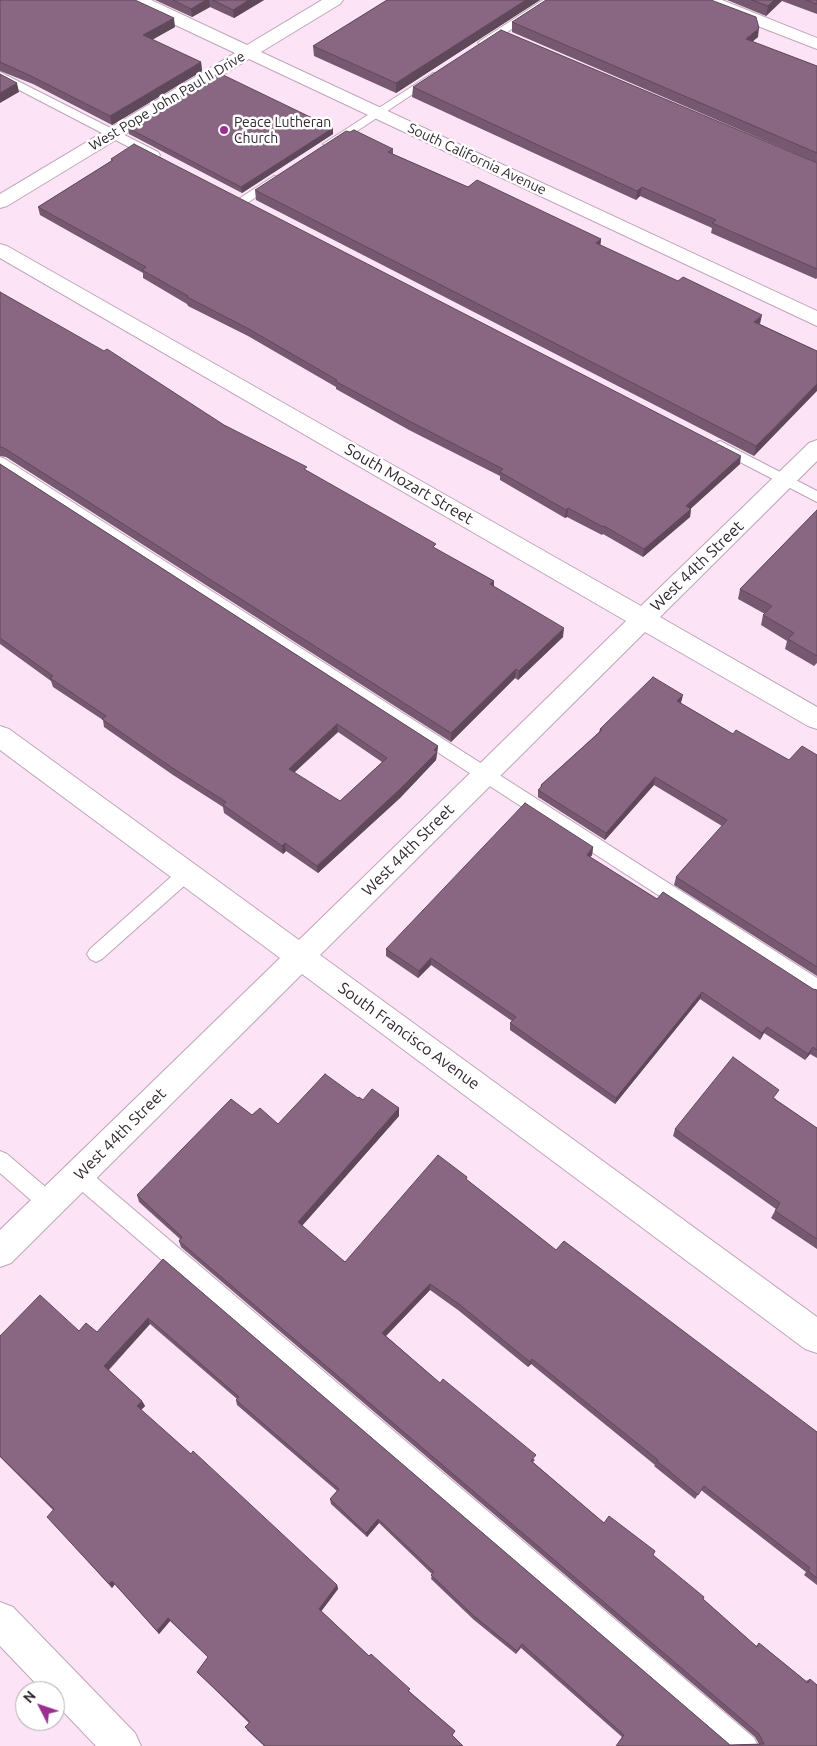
<!DOCTYPE html>
<style>
body{margin:0}
#map{position:relative;width:817px;height:1746px;overflow:hidden;background:#fce4f6;font-family:Ubuntu,sans-serif}
canvas{display:block}
.north{position:absolute;left:15px;top:1681px;width:50px;height:50px;box-sizing:border-box;background:#fff;border:1px solid #ada9ac;border-radius:50%;rotate:311deg;font-size:14px;font-weight:700;line-height:20px;text-align:center;color:#322730}
.north::after{content:'';display:block;margin:auto;width:18px;height:22px;background:#9d308f;clip-path:polygon(50% 0,100% 100%,50% 72%,0 100%)}
</style>
<div id="map">
<canvas width="817" height="1746"></canvas>
<div class="north">N</div>
</div>
<script>
const ctx = document.querySelector('canvas').getContext('2d');
ctx.lineJoin = 'round';
const poly = rows => new Path2D(rows.map(r => 'M' + r).join(''));
function strokePath(path, color, width, dash) { ctx.strokeStyle = color; ctx.lineWidth = width; ctx.lineCap = dash ? 'butt' : 'round'; ctx.setLineDash(dash || []); ctx.stroke(path); }
function fill(path, color) { ctx.fillStyle = color; ctx.fill(path, 'evenodd'); }
function label(font, color, halo, rows, align = 'center') {
  ctx.font = font + ' Ubuntu,sans-serif'; ctx.lineWidth = 5; ctx.setLineDash([]); ctx.textBaseline = 'middle'; ctx.strokeStyle = halo; ctx.fillStyle = color; for (const [text, x, y, turn = 0] of rows) {
    ctx.save(); ctx.translate(x, y); ctx.rotate((+turn || 0) * Math.PI / 180); ctx.textAlign = isNaN(turn) ? turn : align; if (halo) ctx.strokeText(text, 0, 0); ctx.fillText(text, 0, 0); ctx.restore();
  }
}
const lane = poly([
 [543,0,555,0,488,45,480,45,478,43,480,41,543,0],
 [0,72,158,152,160,155,158,158,150,158,0,80,0,72],
 [433,73,437,74,439,76,437,78,333,147,329,148,323,144,433,73],
 [274,176,278,177,280,180,278,183,247,203,243,204,237,200,274,176],
 [720,441,817,491,817,502,715,449,713,446,715,443,720,441],
 [0,457,5,459,817,978,817,996,811,994,0,469,0,457],
 [187,866,193,868,196,873,193,878,102,959,96,962,90,959,87,954,90,949,181,868,187,866],
 [0,1151,7,1154,56,1196,59,1203,56,1210,49,1212,42,1210,0,1173,0,1151],
 [78,1166,85,1168,754,1738,758,1746,728,1746,71,1182,68,1175,71,1168,78,1166]
]);
const street = poly([
 [698,0,722,0,817,38,817,49,701,4,698,0],
 [0,244,7,246,641,606,809,443,817,440,817,461,660,617,817,707,817,729,808,726,645,632,320,955,817,1317,817,1353,805,1349,302,974,11,1263,0,1267,0,1230,280,958,0,750,0,726,9,729,299,940,626,621,0,258,0,244],
 [0,1602,13,1607,135,1733,141,1746,96,1746,55,1703,55,1691,43,1691,0,1646,0,1602]
]);
const secondary = poly([
 [128,0,151,0,247,45,322,0,343,0,340,4,261,52,817,311,817,326,249,59,7,206,0,208,0,194,235,53,131,4,128,0]
]);
strokePath(lane, '#bfa4b9', 2);
strokePath(street, '#bfa4b9', 2);
strokePath(secondary, '#bfa4b9', 2);
fill(lane, '#fff');
fill(street, '#fff');
fill(secondary, '#fff');
fill(poly([
 [0,0,175,27,152,40,201,62,202,71,112,125,33,84,0,71],
 [155,0,264,0,234,18,210,7,192,17],
 [387,0,540,0,396,93,314,56,313,46],
 [727,0,817,0,817,14,782,1,766,16],
 [512,22,758,37,752,42,817,66,817,163,512,32],
 [413,87,817,163,817,278,816,279,711,233,712,228,640,196,636,200,412,97],
 [128,128,333,128,333,134,242,193,129,134],
 [393,149,393,154,468,187,601,239,600,245,760,324,817,351,754,456,256,200,255,190],
 [111,159,740,464,691,508,690,517,643,557,603,534,602,535,567,517,565,518,500,480,500,476,409,430,336,389,336,387,248,336,188,306,187,304,143,278,143,273,40,215,38,207,111,161],
 [0,292,224,425,307,471,436,549,494,581,494,587,563,637,518,680,515,678,451,742,6,457,0,456],
 [0,464,438,746,436,760,400,798,318,873,286,851,283,854,224,813,223,807,173,775,104,727,103,720,53,687,51,681,0,644],
 [338,732,382,762,340,801,294,773],
 [817,510,817,663,814,666,785,649,787,641,761,625,763,615,765,614,738,599,740,589],
 [681,703,733,734,789,760,817,755,817,976,674,885,676,877,722,826,654,785,605,840,538,797,538,790,540,788,541,785,599,732,600,729],
 [593,847,592,855,590,857,657,899,813,989,817,990,817,1058,810,1054,805,1060,764,1033,760,1040,700,999,615,1104,510,1030,510,1023,512,1021,431,965,418,978,386,956,386,949],
 [358,1098,399,1108,399,1116,302,1226,345,1262,467,1180,556,1250,817,1432,817,1585,804,1575,806,1572,701,1490,695,1499,654,1466,655,1465,531,1364,528,1367,458,1310,430,1290,386,1336,440,1383,535,1460,533,1462,604,1523,653,1555,756,1646,759,1643,806,1681,810,1679,817,1746,616,1746,622,1737,521,1648,516,1654,474,1620,431,1579,432,1574,379,1523,367,1537,331,1504,330,1499,337,1491,237,1405,236,1400,237,1399,150,1324,109,1370,142,1401,145,1406,141,1410,337,1585,338,1589,321,1611,369,1656,455,1731,452,1736,463,1746,264,1746,247,1730,249,1723,197,1672,208,1657,170,1621,159,1634,115,1584,112,1588,51,1521,53,1510,0,1457,0,1336,79,1331,97,1332,163,1259,730,1745,759,1744,755,1737,181,1247,179,1241,180,1239,139,1202,137,1195,252,1115,278,1124],
 [776,1098,775,1099,817,1128,817,1249,771,1218,776,1209,673,1136,675,1129]
]), '#765970');
fill(poly([
 [206,0,209,0,210,7,192,17,191,9],
 [249,0,264,0,234,18,233,10],
 [526,0,540,0,396,93,396,83],
 [774,0,782,0,766,16,768,6],
 [174,18,175,27,144,44,143,35],
 [759,28,758,37,744,48,746,39],
 [201,62,202,71,112,125,110,116],
 [17,83,19,92,0,103,0,93],
 [333,128,333,134,242,193,241,187],
 [642,187,640,196,636,200,637,191],
 [601,239,600,249,596,243],
 [762,315,760,324,754,322],
 [817,384,817,391,754,456,756,446],
 [741,456,740,464,685,514,686,506],
 [568,508,567,517,565,518,566,510],
 [691,509,690,517,643,557,644,549],
 [494,581,493,590,490,584],
 [564,628,563,637,518,680,519,671],
 [516,669,515,678,451,742,451,733],
 [683,695,681,703,676,708,677,701],
 [337,724,338,732,289,777,289,769],
 [438,746,436,760,400,798,318,873,317,866],
 [655,777,654,785,605,840,606,833],
 [285,843,286,851,283,854,282,846],
 [593,847,592,855,586,862,587,855],
 [431,958,431,965,418,978,419,971],
 [702,992,700,999,615,1104,616,1098],
 [767,1027,764,1033,760,1040,762,1033],
 [813,1047,810,1054,805,1060,808,1054],
 [399,1108,399,1116,299,1229,298,1222],
 [430,1284,430,1290,383,1339,382,1333],
 [148,1318,150,1324,107,1371,104,1366],
 [532,1359,531,1364,528,1367,530,1362],
 [142,1401,145,1406,140,1411,137,1406],
 [378,1519,379,1523,367,1537,366,1533],
 [112,1581,115,1584,112,1588,109,1584],
 [337,1585,338,1589,320,1613,319,1609],
 [168,1618,170,1621,159,1634,157,1631]
]), '#60485b');
const building = poly([
 [0,0,135,0,174,18,143,35,201,62,110,116,31,76,0,62,0,0],
 [173,0,206,0,191,9,173,0],
 [213,0,249,0,233,10,213,0],
 [387,0,526,0,396,83,313,46,387,0],
 [546,0,711,0,756,17,759,28,746,39,817,66,817,153,512,22,546,0],
 [752,0,774,0,768,6,752,0],
 [806,0,817,0,817,4,806,0],
 [501,30,817,163,817,269,712,223,716,220,642,187,637,191,413,87,501,30],
 [219,73,333,128,241,187,128,128,219,73],
 [0,74,17,83,0,93,0,74],
 [354,130,393,149,388,152,468,187,477,180,601,239,596,243,678,281,683,277,762,315,754,322,817,351,817,384,756,446,255,190,346,131,350,132,354,130],
 [134,144,741,456,686,506,691,509,644,549,604,526,603,527,568,508,566,510,500,472,503,469,409,421,335,381,337,380,247,328,187,297,188,296,142,270,146,267,38,207,113,160,111,159,134,144],
 [0,292,104,351,107,349,224,425,307,467,304,469,436,544,433,547,494,581,490,584,564,628,519,671,516,669,451,733,4,448,0,447,0,292],
 [0,464,438,746,434,750,437,752,399,790,317,866,285,843,282,846,223,805,226,802,171,767,102,719,106,716,50,678,53,676,0,638,0,464],
 [337,724,387,758,340,801,289,769,337,724],
 [817,510,817,656,788,639,794,633,763,615,772,606,740,589,817,510],
 [653,677,683,695,677,701,733,734,736,730,789,760,802,746,817,755,817,967,676,877,727,820,655,777,606,833,538,790,542,786,541,785,602,730,600,729,653,677],
 [525,803,593,847,587,855,657,899,663,892,813,989,817,990,817,1050,813,1047,808,1054,767,1027,762,1033,702,992,616,1098,510,1023,516,1017,431,958,419,971,386,949,525,803],
 [733,1057,779,1090,773,1098,817,1128,817,1239,775,1211,780,1203,675,1129,733,1057],
 [325,1074,358,1098,359,1097,363,1100,372,1089,399,1108,298,1222,345,1262,438,1155,467,1177,466,1179,556,1250,564,1241,817,1432,817,1578,808,1571,810,1568,704,1486,698,1495,657,1461,658,1460,532,1359,530,1362,459,1304,430,1284,382,1333,440,1383,443,1379,536,1455,531,1461,604,1523,609,1516,655,1551,653,1555,704,1597,703,1599,757,1647,759,1643,808,1683,810,1679,817,1685,817,1746,616,1746,624,1735,522,1644,517,1651,474,1616,431,1575,434,1572,378,1519,366,1533,330,1499,339,1489,236,1400,239,1397,148,1318,104,1366,142,1401,137,1406,191,1454,193,1451,337,1585,319,1609,369,1656,371,1654,410,1689,408,1691,455,1731,452,1735,463,1746,265,1746,245,1727,250,1722,197,1672,208,1657,168,1618,157,1631,112,1581,109,1584,47,1517,54,1509,0,1456,0,1336,40,1295,79,1331,86,1323,97,1332,163,1259,730,1745,764,1744,759,1734,179,1241,182,1237,137,1195,231,1099,252,1115,260,1108,278,1124,325,1074]
]);
fill(building, '#896782');
strokePath(building, '#60485b', 1);
for (const [x, y, r, color] of [
 [224,130,5,"#9d308f"]
]) { const dot = new Path2D(); dot.arc(x, y, r, 0, 2 * Math.PI); ctx.fillStyle = color; ctx.fill(dot); strokePath(dot, '#fff', 2); }
label('14px', '#322730', '#fff', [
 ["West Pope John Paul II Drive",167,101,-31],
 ["South California Avenue",477,159,25]
]);
label('14px', '#322730', '#fff', [
 ["Peace Lutheran",234,122],
 ["Church",234,138]
], 'left');
label('16px', '#322730', '#fff', [
 ["South Mozart Street",409,484,30],
 ["West 44th Street",697,566,-44],
 ["West 44th Street",408,850,-45],
 ["South Francisco Avenue",409,1036,36],
 ["West 44th Street",120,1134,-45]
]);
</script>
